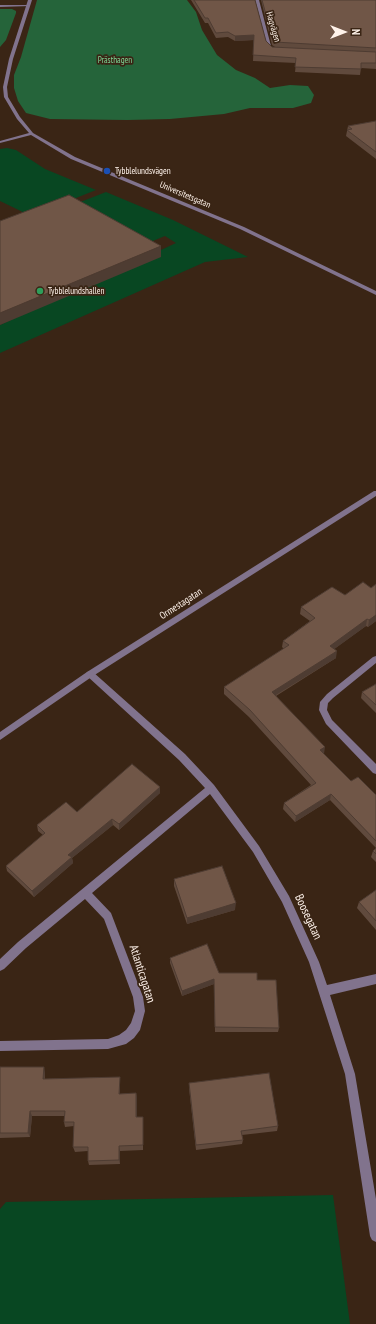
<!DOCTYPE html>
<meta charset="utf-8">
<style>
body{margin:0}
#map{position:relative;width:376px;height:1324px;overflow:hidden;background:#3a2515;font-family:"PT Sans Narrow",sans-serif}
canvas{display:block}
.north{position:absolute;left:324px;top:12px;width:40px;height:40px;-webkit-text-stroke:3px #3a2515;paint-order:stroke;rotate:90deg;font-size:11px;font-weight:700;line-height:16px;text-align:center;color:#fef2ea}
.north::after{content:'';display:block;margin:auto;width:14px;height:18px;background:#fef2ea;clip-path:polygon(50% 0,100% 100%,50% 72%,0 100%)}
</style>
<div id="map">
<canvas width="376" height="1324"></canvas>
<div class="north">N</div>
</div>
<script>
const ctx = document.querySelector('canvas').getContext('2d');
ctx.lineJoin = 'round';
function fill(path, color) { ctx.fillStyle = color; ctx.fill(path, 'evenodd'); }
const poly = rows => new Path2D(rows.map(r => 'M' + r).join(''));
function strokePath(path, color, width, dash) { ctx.strokeStyle = color; ctx.lineWidth = width; ctx.lineCap = dash ? 'butt' : 'round'; ctx.setLineDash(dash || []); ctx.stroke(path); }
function label(font, color, halo, rows, align = 'center') {
  ctx.font = font + ' "PT Sans Narrow",sans-serif'; ctx.lineWidth = 3.5; ctx.setLineDash([]); ctx.textBaseline = 'middle'; ctx.strokeStyle = halo; ctx.fillStyle = color; for (const [text, x, y, turn = 0] of rows) {
    ctx.save(); ctx.translate(x, y); ctx.rotate((+turn || 0) * Math.PI / 180); ctx.textAlign = isNaN(turn) ? turn : align; if (halo) ctx.strokeText(text, 0, 0); ctx.fillText(text, 0, 0); ctx.restore();
  }
}
fill(poly([
 [7,148,16,150,45,169,96,190,46,210,29,215,0,201,0,149],
 [106,192,173,220,248,257,205,262,0,353,0,325,176,243,165,236,143,245,70,206],
 [333,1195,350,1324,0,1324,0,1209,6,1202]
]), '#084722');
fill(poly([
 [37,0,187,0,196,12,202,30,217,55,236,70,255,78,270,88,290,85,308,86,314,95,311,103,293,108,250,108,224,114,170,119,127,120,50,119,26,113,18,101,14,88,14,75,21,57],
 [0,9,12,9,16,11,16,13,6,40,0,47]
]), '#25643a');
fill(poly([
 [255,0,259,0,271,46,276,50,276,52,274,52,267,46,255,0],
 [0,5,28,5,30,6,0,7,0,5],
 [376,656,376,663,333,698,328,703,327,710,332,720,376,764,376,774,373,773,326,724,319,710,320,702,327,694,373,657,376,656],
 [90,671,93,672,185,754,214,785,259,846,289,896,319,962,327,985,376,974,376,984,330,995,355,1074,376,1199,376,1242,372,1240,370,1236,345,1074,309,962,282,902,253,852,210,794,92,893,111,913,143,997,145,1011,140,1030,134,1038,126,1044,108,1049,0,1051,0,1041,108,1039,119,1035,126,1030,131,1023,135,1011,133,997,104,919,85,899,26,948,4,969,0,971,0,959,18,942,205,788,179,760,87,676,86,674,87,672,90,671]
]), '#81738d');
fill(poly([
 [28,0,32,0,13,59,7,87,8,97,20,117,33,133,75,157,244,227,376,291,376,295,240,229,71,159,31,135,0,143,0,141,29,133,17,119,4,97,3,87,9,59,28,0],
 [374,491,376,491,376,496,93,676,0,740,0,732,87,672,374,491]
]), '#81738d');
fill(poly([
 [191,0,255,0,266,41,272,47,275,47,272,45,261,0,376,0,376,69,361,68,360,75,295,72,296,63,253,61,254,40,235,41,228,37,216,38,208,23,205,23],
 [376,121,376,159,346,136,348,126],
 [332,587,376,621,368,627,366,626,334,649,336,658,276,696,324,754,351,781,376,795,376,862,371,857,373,851,376,848,330,800,295,822,283,809,284,803,311,785,249,717,224,694,224,687,284,649,282,647,283,641,310,621,300,614,301,607],
 [376,684,376,713,361,698,362,692],
 [160,787,160,793,119,830,113,825,72,858,73,863,34,897,7,871,6,866,43,835,38,831,37,825],
 [174,879,235,910,187,924,174,886],
 [376,890,376,930,357,908,359,902],
 [170,958,219,973,257,980,279,1028,278,1032,215,1032,214,984,182,996,170,963],
 [0,1067,45,1072,45,1079,120,1077,120,1094,136,1093,137,1098,137,1117,143,1121,143,1150,120,1151,120,1164,89,1165,88,1161,88,1151,75,1152,73,1147,74,1126,65,1127,64,1122,64,1116,32,1116,30,1137,0,1138],
 [189,1083,278,1126,277,1131,242,1135,243,1140,242,1144,196,1150,189,1088]
]), '#604a3d');
fill(poly([
 [254,35,254,40,235,41,235,36],
 [161,246,161,257,0,325,0,313],
 [376,615,376,621,368,627,369,620],
 [367,619,366,626,329,653,330,646],
 [337,651,336,658,271,698,272,692],
 [325,747,324,754,320,750],
 [160,787,160,793,119,830,119,824],
 [331,794,330,800,295,822,296,816],
 [112,819,113,825,72,858,73,863,34,897,32,891,68,855],
 [236,903,235,910,187,924,187,918],
 [214,979,214,984,182,996,182,991],
 [44,1067,45,1072,44,1085,43,1079],
 [120,1077,120,1099,119,1094],
 [136,1093,137,1098,137,1122,136,1117],
 [30,1111,32,1116,30,1137,28,1133],
 [119,1146,120,1151,120,1164,119,1160]
]), '#4e3c32');
const building = poly([
 [194,0,255,0,266,41,272,47,376,52,376,63,361,63,361,69,295,67,296,58,253,55,254,35,235,36,228,32,216,33,208,18,205,18,194,0],
 [262,0,376,0,376,48,275,42,273,40,262,0],
 [376,121,376,152,347,130,352,129,348,126,376,121],
 [69,195,161,246,0,313,0,221,69,195],
 [363,582,371,588,376,584,376,615,369,620,367,619,330,646,337,651,272,692,325,747,320,750,351,781,358,777,376,795,376,841,331,794,296,816,284,803,316,783,250,710,224,687,289,645,283,641,315,618,301,607,332,587,345,595,363,582],
 [376,684,376,705,362,692,376,684],
 [132,764,160,787,119,824,112,819,68,855,72,857,32,891,6,866,45,833,37,825,66,802,77,812,132,764],
 [376,848,376,854,373,851,376,848],
 [222,866,236,903,187,918,174,879,222,866],
 [376,890,376,921,359,902,376,890],
 [207,944,219,973,257,973,257,980,276,980,279,1028,215,1027,214,979,182,991,170,958,207,944],
 [0,1067,44,1067,43,1079,120,1077,119,1094,136,1093,136,1117,143,1117,143,1145,119,1146,119,1160,88,1161,88,1147,73,1147,74,1122,64,1122,65,1111,30,1111,28,1133,0,1133,0,1067],
 [269,1073,278,1126,241,1131,243,1140,196,1145,189,1083,269,1073]
]);
fill(building, '#705647');
strokePath(building, '#4e3c32', 1);
for (const [x, y, r, color] of [
 [107,171,4,"#1a4fb4"],
 [40,291,4,"#2e9e5b"]
]) { const dot = new Path2D(); dot.arc(x, y, r, 0, 2 * Math.PI); ctx.fillStyle = color; ctx.fill(dot); strokePath(dot, '#3a2515', 1.5); }
label('9px', '#fef2ea', '#3a2515', [
 ["Hagvägen",273,27,74],
 ["Universitetsgatan",185,195,23]
]);
label('9px', '#7dd596', '#3a2515', [
 ["Prästhagen",115,60]
]);
label('9px', '#fef2ea', '#3a2515', [
 ["Tybblelundsvägen",115,171],
 ["Tybblelundshallen",48,291]
], 'left');
label('10px', '#fef2ea', '#3a2515', [
 ["Ormestagatan",181,604,-33]
]);
label('12px', '#fef2ea', '#3a2515', [
 ["Boosegatan",308,917,65],
 ["Atlanticagatan",142,974,72]
]);
</script>
